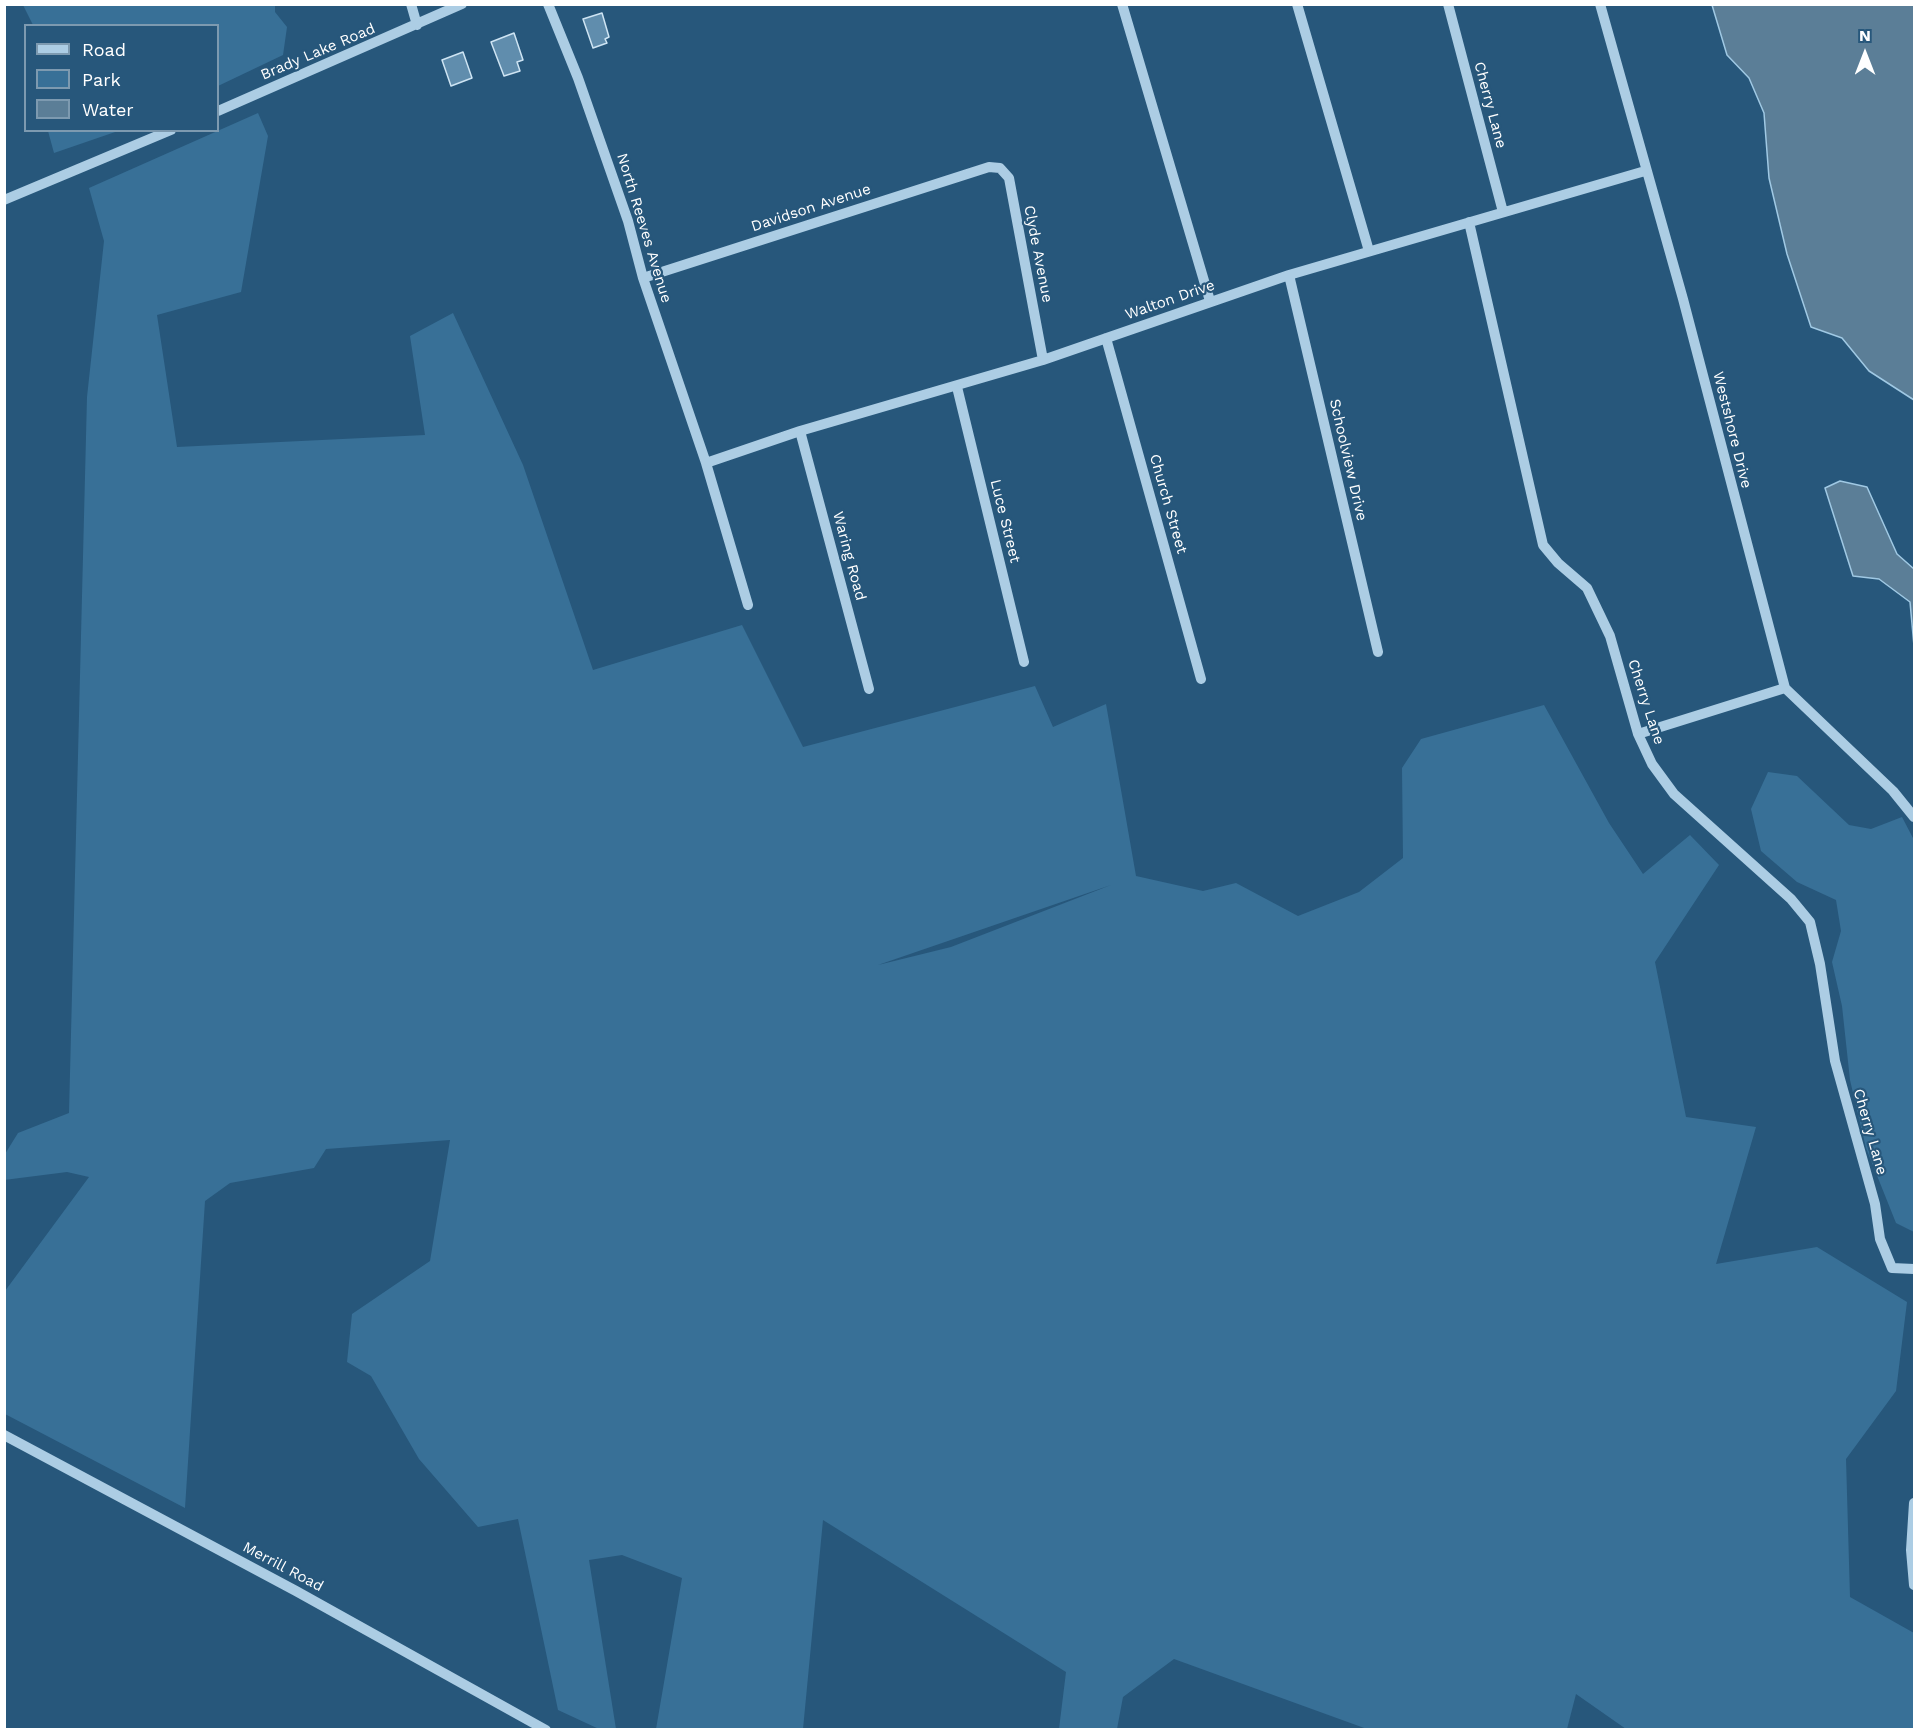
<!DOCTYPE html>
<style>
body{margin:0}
#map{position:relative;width:1919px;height:1734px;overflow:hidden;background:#27577b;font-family:"Work Sans",sans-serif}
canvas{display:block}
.frame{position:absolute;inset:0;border:6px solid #fff;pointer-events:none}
.legend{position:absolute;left:24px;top:24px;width:195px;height:108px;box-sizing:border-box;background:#27577b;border:2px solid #7d9ab0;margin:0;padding:8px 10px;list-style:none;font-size:18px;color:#fff}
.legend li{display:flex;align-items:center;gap:12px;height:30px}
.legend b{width:30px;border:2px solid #7d9ab0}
.north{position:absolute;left:1835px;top:24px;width:60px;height:60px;-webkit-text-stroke:4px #27577b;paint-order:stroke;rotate:0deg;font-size:16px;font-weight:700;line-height:24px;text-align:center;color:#fff}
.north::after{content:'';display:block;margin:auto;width:21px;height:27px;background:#fff;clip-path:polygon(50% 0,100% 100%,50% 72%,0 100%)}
</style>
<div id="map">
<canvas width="1919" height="1734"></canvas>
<div class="frame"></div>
<ul class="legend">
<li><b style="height:8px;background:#accde4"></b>Road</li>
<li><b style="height:16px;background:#387097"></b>Park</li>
<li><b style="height:16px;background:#5b7e97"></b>Water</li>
</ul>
<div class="north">N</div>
</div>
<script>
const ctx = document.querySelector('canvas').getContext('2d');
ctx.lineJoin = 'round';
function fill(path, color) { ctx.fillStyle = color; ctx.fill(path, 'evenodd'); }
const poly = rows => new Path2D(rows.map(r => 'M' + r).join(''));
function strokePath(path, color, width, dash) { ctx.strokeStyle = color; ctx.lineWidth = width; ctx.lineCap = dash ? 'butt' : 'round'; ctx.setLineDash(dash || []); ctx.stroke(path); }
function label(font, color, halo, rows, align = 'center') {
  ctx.font = font + ' "Work Sans",sans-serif'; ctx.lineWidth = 4.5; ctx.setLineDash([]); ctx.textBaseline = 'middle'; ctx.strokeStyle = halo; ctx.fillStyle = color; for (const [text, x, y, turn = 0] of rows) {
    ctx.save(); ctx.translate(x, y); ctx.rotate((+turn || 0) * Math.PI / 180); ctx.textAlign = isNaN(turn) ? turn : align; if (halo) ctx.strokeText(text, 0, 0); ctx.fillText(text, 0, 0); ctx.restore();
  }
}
fill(poly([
 [23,5,275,5,275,12,287,27,283,55,218,86,218,26,33,25],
 [258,113,268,136,241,292,157,315,177,447,425,435,410,336,453,313,523,465,593,670,742,625,803,747,1035,686,1053,727,1106,704,1136,876,1203,891,1236,883,1298,916,1359,892,1403,858,1402,768,1421,739,1544,705,1609,823,1643,874,1690,835,1719,865,1655,962,1686,1117,1756,1127,1716,1264,1817,1247,1907,1302,1896,1391,1846,1459,1850,1597,1914,1633,1914,1729,1626,1729,1576,1694,1567,1729,1367,1729,1174,1659,1123,1697,1117,1729,1059,1729,1066,1672,823,1520,803,1729,656,1729,682,1578,622,1555,589,1560,616,1729,599,1729,558,1710,518,1519,478,1527,419,1459,371,1376,347,1362,352,1314,430,1261,450,1140,326,1149,314,1168,230,1183,205,1201,185,1508,5,1414,5,1291,89,1177,67,1172,4,1180,5,1154,18,1133,69,1113,87,397,104,241,89,188],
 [1111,885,951,947,878,965],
 [48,131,48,130,118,131,54,153],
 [1768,772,1797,776,1849,825,1871,829,1902,817,1914,840,1914,1232,1896,1223,1866,1148,1850,1080,1842,1006,1832,962,1841,931,1836,900,1797,882,1761,851,1751,809]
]), '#387097');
const water = poly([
 [1712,5,1914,5,1914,400,1869,371,1842,338,1811,327,1787,254,1769,178,1764,113,1749,78,1727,55,1712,5],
 [1840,481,1867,487,1897,554,1914,569,1914,646,1910,602,1879,579,1853,576,1825,488,1840,481]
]);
fill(water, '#5b7e97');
strokePath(water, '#a0c9e4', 1.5);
const building = poly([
 [602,13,609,37,605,39,607,43,593,48,583,19,602,13],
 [514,33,523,60,517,62,520,71,504,76,491,42,514,33],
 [463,52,472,78,451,86,442,60,463,52]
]);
fill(building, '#608dad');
strokePath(building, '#cee4f3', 1.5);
strokePath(poly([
 [411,4,417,25],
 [548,4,578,78,628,221,643,278,706,463,748,605],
 [1122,4,1210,301],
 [1297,4,1369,251],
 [1448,4,1503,212],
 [1600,4,1683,299,1785,688,1893,791,1914,817],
 [218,111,462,4],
 [4,200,171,130],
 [1469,222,1543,545,1558,563,1587,588,1610,636,1638,734,1652,764,1674,794,1791,899,1810,922,1820,964,1835,1061,1875,1204,1880,1239,1892,1268,1914,1269],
 [1289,275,1378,652],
 [643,278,989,167,1000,168,1009,178,1043,360],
 [1106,338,1201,679],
 [957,387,1024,662],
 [800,431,869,689],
 [706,463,800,431,1043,360,1289,275,1645,171],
 [1638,734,1785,688],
 [4,1435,296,1591,546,1730],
 [1914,1503,1911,1550,1914,1585]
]), '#accde4', 10);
label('15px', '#fff', '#27577b', [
 ["Brady Lake Road",318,52,-23],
 ["Cherry Lane",1490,105,75],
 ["Davidson Avenue",811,208,-18],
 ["North Reeves Avenue",644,228,73],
 ["Clyde Avenue",1038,254,79],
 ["Walton Drive",1170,300,-19],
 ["Westshore Drive",1732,430,76],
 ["Schoolview Drive",1348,460,77],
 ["Church Street",1168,504,74],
 ["Luce Street",1005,521,76],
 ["Waring Road",849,556,75],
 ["Cherry Lane",1646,702,72],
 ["Cherry Lane",1870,1132,74],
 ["Merrill Road",283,1567,28]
]);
</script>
